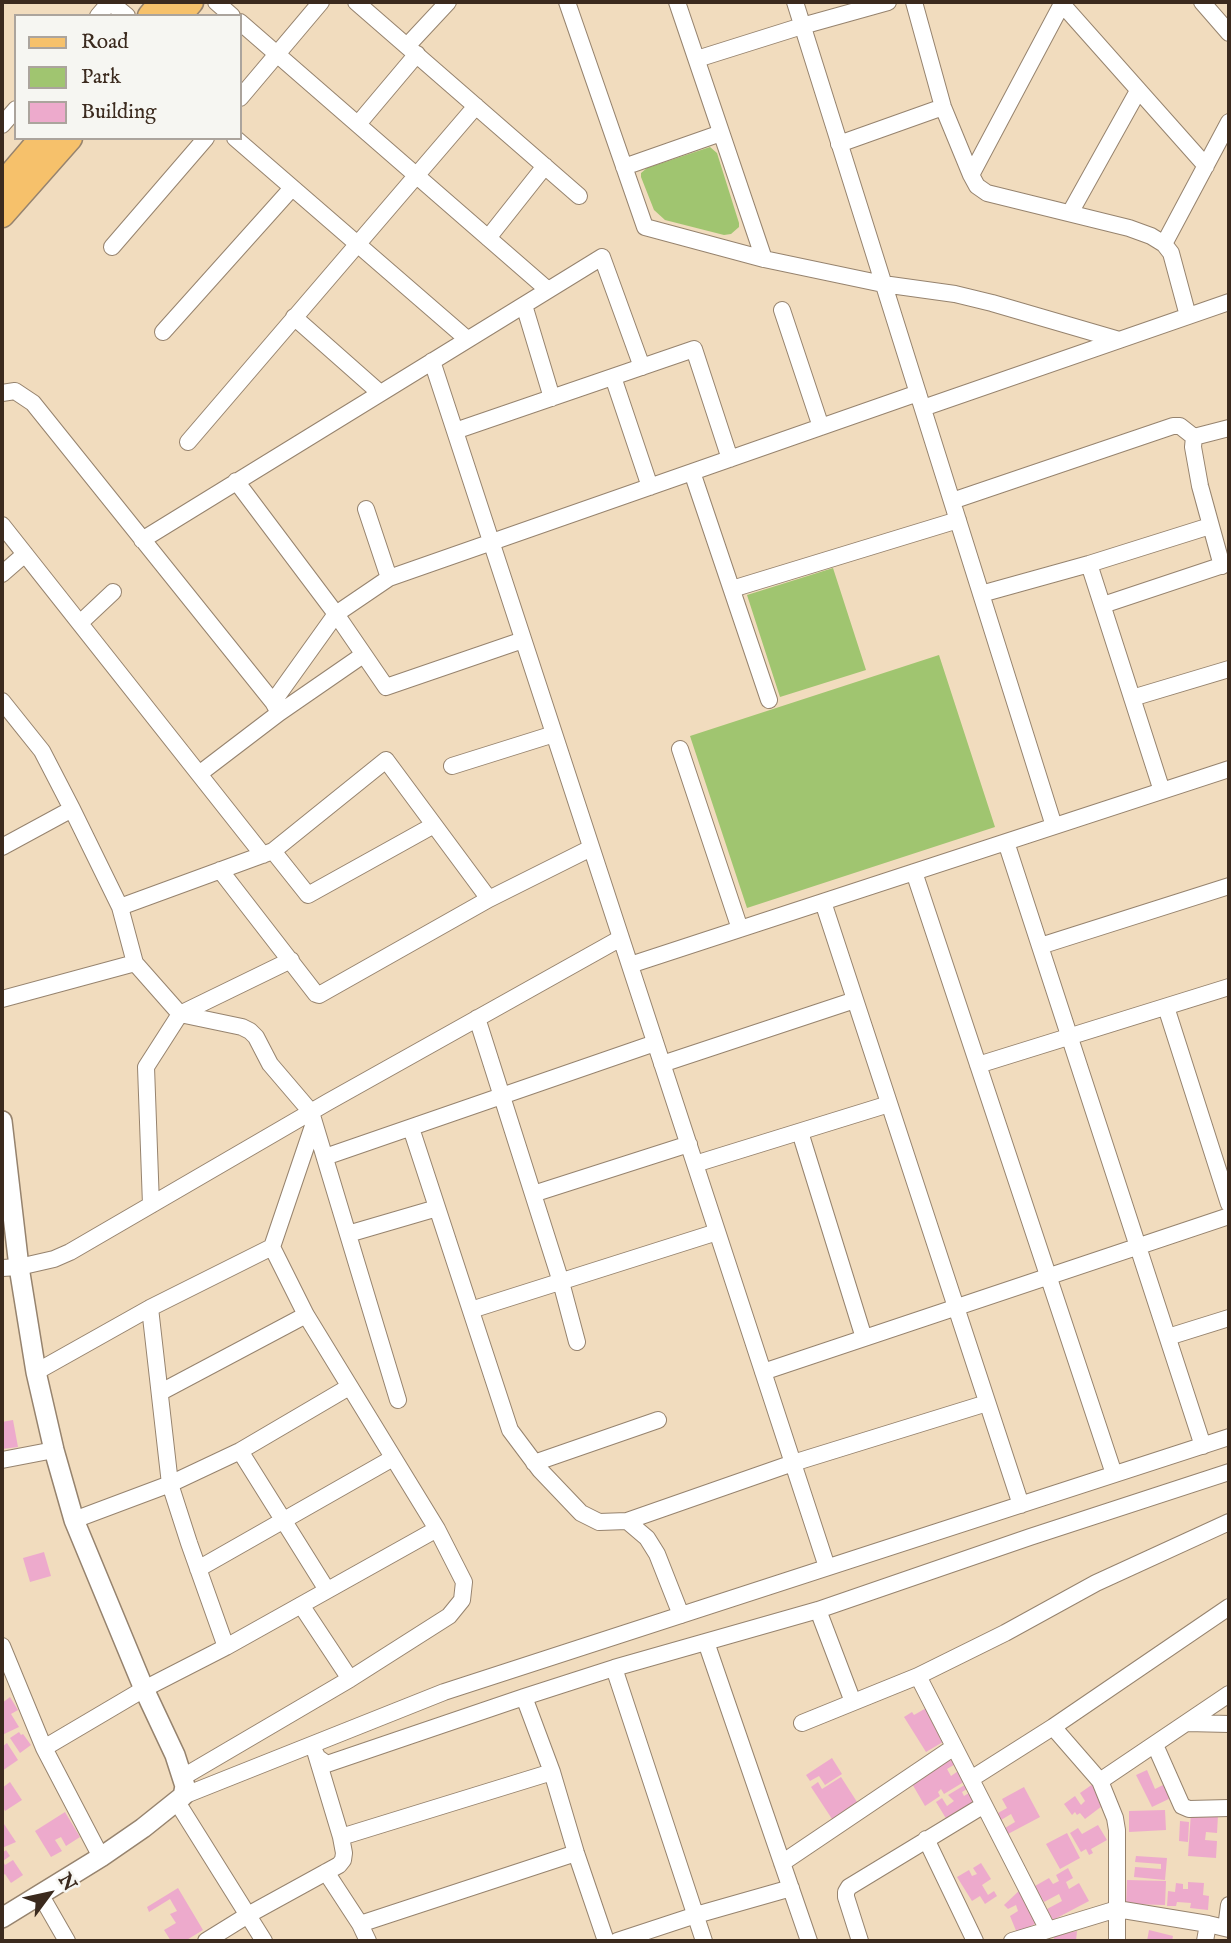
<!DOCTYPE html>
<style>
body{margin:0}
#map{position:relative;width:1231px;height:1943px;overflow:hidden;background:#f1dcbe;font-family:"IM FELL English",serif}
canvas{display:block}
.frame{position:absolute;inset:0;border:4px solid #3b2a1e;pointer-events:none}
.legend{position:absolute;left:14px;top:14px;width:228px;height:126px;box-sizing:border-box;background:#f6f6f2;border:2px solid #aba49d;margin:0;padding:9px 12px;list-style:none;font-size:21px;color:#3b2a1e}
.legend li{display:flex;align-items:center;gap:14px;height:35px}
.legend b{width:35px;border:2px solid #aba49d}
.north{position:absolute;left:14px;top:1859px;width:70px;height:70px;-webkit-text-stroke:5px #f6f6f2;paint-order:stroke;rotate:57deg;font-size:19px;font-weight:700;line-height:28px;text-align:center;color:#3b2a1e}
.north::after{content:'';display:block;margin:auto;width:24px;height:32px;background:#3b2a1e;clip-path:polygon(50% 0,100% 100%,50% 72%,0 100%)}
</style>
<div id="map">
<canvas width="1231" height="1943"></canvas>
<div class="frame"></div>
<ul class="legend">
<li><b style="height:9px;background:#f6c16b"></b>Road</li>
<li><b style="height:19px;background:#a0c570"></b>Park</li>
<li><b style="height:19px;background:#edaacc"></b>Building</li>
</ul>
<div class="north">N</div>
</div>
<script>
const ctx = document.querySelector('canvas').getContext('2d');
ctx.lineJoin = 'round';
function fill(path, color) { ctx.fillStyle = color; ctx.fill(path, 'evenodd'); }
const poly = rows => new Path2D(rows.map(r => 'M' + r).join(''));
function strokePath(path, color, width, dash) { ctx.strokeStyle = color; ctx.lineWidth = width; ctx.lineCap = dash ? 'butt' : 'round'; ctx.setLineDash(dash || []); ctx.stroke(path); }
fill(poly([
 [710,147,717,153,739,223,739,227,731,234,724,235,665,220,654,210,641,177,641,173,647,168],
 [833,568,866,670,780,697,747,595],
 [939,655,995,827,747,908,690,736]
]), '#a0c570');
fill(poly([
 [13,1420,18,1447,2,1449,2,1422],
 [44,1552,51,1576,30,1582,23,1558],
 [10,1697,18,1710,11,1714,19,1727,2,1735,2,1703],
 [928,1707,948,1739,926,1752,904,1717,912,1712,914,1715],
 [19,1732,21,1735,23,1734,31,1745,20,1753,10,1738],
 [7,1743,18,1760,2,1771,2,1747],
 [953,1757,957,1763,947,1769,951,1776,961,1769,967,1780,944,1794,941,1789,938,1792,940,1796,925,1806,911,1782],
 [832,1758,842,1774,825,1785,819,1776,810,1781,806,1775],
 [1147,1770,1155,1789,1169,1782,1175,1796,1152,1807,1136,1775],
 [841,1777,859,1805,834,1822,811,1787,818,1782,822,1789],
 [10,1782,22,1800,5,1811,2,1805,2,1788],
 [968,1783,970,1787,962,1792,964,1796,972,1791,979,1801,947,1820,936,1802,942,1798,947,1806,954,1801,948,1795],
 [1093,1784,1106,1803,1085,1819,1080,1813,1077,1815,1075,1812,1072,1815,1064,1804,1075,1796,1081,1805,1085,1801,1080,1793],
 [1024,1787,1040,1817,1008,1834,1005,1828,1015,1822,1011,1814,1001,1820,998,1813,1007,1808,1002,1799],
 [1165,1810,1166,1830,1129,1832,1129,1811],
 [65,1812,80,1837,66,1846,61,1837,55,1840,62,1851,51,1857,35,1831],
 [1191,1813,1218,1815,1217,1833,1206,1832,1205,1840,1217,1841,1216,1858,1188,1856],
 [2,1821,16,1842,2,1848],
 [1180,1821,1189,1822,1188,1842,1179,1841],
 [1098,1825,1107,1840,1091,1849,1093,1853,1089,1855,1086,1849,1081,1852,1070,1833,1078,1828,1082,1834],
 [1067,1833,1080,1858,1060,1869,1046,1844],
 [6,1850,10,1856,3,1861,5,1865,13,1860,23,1875,11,1883,5,1874,2,1876,2,1853],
 [1136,1856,1167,1858,1165,1880,1134,1877,1135,1867,1161,1869,1161,1864,1135,1862],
 [981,1863,991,1879,982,1885,988,1895,994,1891,997,1896,985,1904,980,1896,972,1901,957,1877,969,1870,972,1876,977,1874,973,1868],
 [1068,1868,1073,1878,1066,1882,1069,1889,1079,1883,1089,1901,1053,1920,1047,1909,1062,1901,1059,1894,1044,1902,1035,1886,1049,1878,1053,1884,1059,1881,1056,1875],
 [1127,1880,1166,1881,1165,1905,1126,1904],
 [1188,1882,1204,1883,1203,1895,1209,1896,1208,1910,1190,1908,1191,1903,1177,1902,1176,1906,1167,1906,1168,1891,1175,1892,1176,1883,1183,1884,1183,1889,1188,1889],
 [178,1888,203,1930,185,1941,171,1941,164,1930,176,1923,170,1914,177,1911,170,1899,149,1912,147,1907],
 [1021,1889,1037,1923,1017,1933,1010,1916,1018,1911,1016,1905,1008,1909,1004,1905],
 [1149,1930,1173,1936,1172,1941,1147,1941],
 [1077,1931,1076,1941,1055,1941,1053,1936]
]), '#edaacc');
const minor = poly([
 [110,2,127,16],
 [216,2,232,16],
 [356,2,579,196],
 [567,2,645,227,764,259,883,284,955,294,992,303,1119,340],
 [677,2,764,259],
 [795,2,1054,826],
 [914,2,943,107,971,175,977,186,987,193,1129,228,1151,236,1164,244,1171,253,1188,316],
 [1202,2,1229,33],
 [1062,4,1206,166],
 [98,16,110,2],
 [240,22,548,290],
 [407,46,448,2],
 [697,59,802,26,888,2],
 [240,98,321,2],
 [358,124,417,54],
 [2,125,16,109],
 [235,138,467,339],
 [839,144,943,107],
 [624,167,721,133],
 [971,175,1063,2],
 [1070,213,1138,91],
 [488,238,545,166],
 [1164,244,1229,122],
 [112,247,206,138],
 [524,305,552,398],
 [782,310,821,427],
 [294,317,380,393],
 [163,332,292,188],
 [432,361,827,1567],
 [613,377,650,487],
 [2,393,15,391,33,403,273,702,279,713],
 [923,408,1229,302],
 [455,431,694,349,730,459],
 [1194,437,1229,428],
 [188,442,476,106],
 [692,472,769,700],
 [236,481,336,614,386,687,523,640],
 [952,501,1173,426,1180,426,1194,437,1193,447,1200,486,1222,566],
 [366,509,389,578],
 [2,525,263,855],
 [142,540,602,257,642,367],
 [1089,564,1162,791],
 [2,574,25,554],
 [732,589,958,520],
 [981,594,1089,564,1210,526],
 [1103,605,1229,563],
 [80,623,113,592],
 [1132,698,1229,669],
 [2,701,42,751,72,809,120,907,135,963,180,1014,242,1027,250,1031,256,1037,270,1064,311,1112,398,1400],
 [273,702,336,614,389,578,918,393],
 [680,749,740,929],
 [452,766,554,734],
 [199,774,279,713,363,655],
 [1006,842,1203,1446],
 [2,847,72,809],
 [273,851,308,895,434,825],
 [220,870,316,994,319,995,489,899,591,848],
 [914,872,1114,1474],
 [823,902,1021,1505],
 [120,907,273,851,386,760,489,899],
 [1040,946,1229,886],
 [630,965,1229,769],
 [2,999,135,963],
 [1166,1007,1229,1204],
 [477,1018,561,1282,577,1342],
 [662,1064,855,1000],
 [978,1065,1229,987],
 [411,1128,510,1430,540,1470,581,1513,599,1522,627,1521,793,1463,987,1403],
 [800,1132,864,1338],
 [325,1157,655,1043],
 [695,1164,889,1104],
 [533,1194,689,1144],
 [151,1205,146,1067,180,1014,291,960],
 [348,1234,437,1208],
 [2,1268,19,1267,54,1259,70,1252,328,1102,621,938],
 [150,1308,170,1484,189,1543,226,1647],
 [471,1310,717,1232],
 [1168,1337,1229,1318],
 [36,1372,150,1308,272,1247,314,1123],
 [763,1372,1229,1216],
 [161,1392,306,1315],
 [240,1451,327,1590],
 [2,1460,54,1450],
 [534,1463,658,1420],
 [74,1520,170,1484,240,1451,349,1387],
 [627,1521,647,1538,657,1554,681,1615],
 [198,1569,393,1458],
 [301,1605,350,1679],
 [818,1610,853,1702],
 [706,1642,809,1941],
 [2,1646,44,1748,101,1857],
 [614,1668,704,1941],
 [918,1676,1048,1930],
 [524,1697,552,1772,576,1853,606,1941],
 [802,1723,918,1676,1005,1633,1096,1583,1229,1522],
 [1187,1723,1229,1724],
 [1053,1727,1100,1781,1115,1818,1117,1830,1117,1941],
 [1155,1745,1182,1806,1189,1809,1229,1808],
 [44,1748,144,1689,226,1647,437,1529],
 [317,1757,327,1764,524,1697,614,1668,818,1610,1030,1537,1229,1472],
 [183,1777,350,1679,449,1616,462,1600,464,1582,437,1529,306,1315,272,1247],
 [971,1779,1053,1727,1229,1607],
 [1100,1781,1229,1694],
 [183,1796,444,1692,1229,1437],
 [177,1802,264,1941],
 [341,1837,552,1772],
 [926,1839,975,1941],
 [782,1863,954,1747],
 [326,1872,360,1924,368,1941],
 [40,1894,67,1941],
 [360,1924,576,1853],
 [1226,1928,1229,1905],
 [206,1941,248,1915,339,1865,343,1860,344,1853,341,1837,316,1754],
 [617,1941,696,1915,791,1888],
 [860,1941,846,1897,846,1892,849,1887,984,1805],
 [1012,1941,1117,1909,1208,1924,1229,1929],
 [1205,1941,1208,1924]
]);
const tertiary = poly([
 [2,1121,19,1267,36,1372,54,1450,74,1520,144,1689,175,1755,185,1786,183,1796,143,1828,101,1857,2,1918]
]);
const primary = poly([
 [150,16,162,2],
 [179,16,191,2],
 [2,185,42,138],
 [2,215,70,138]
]);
strokePath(minor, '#96836e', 18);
strokePath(tertiary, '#96836e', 22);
strokePath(primary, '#96836e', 27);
strokePath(minor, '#fff', 16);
strokePath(tertiary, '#fff', 19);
strokePath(primary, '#f6c16b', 24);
</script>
